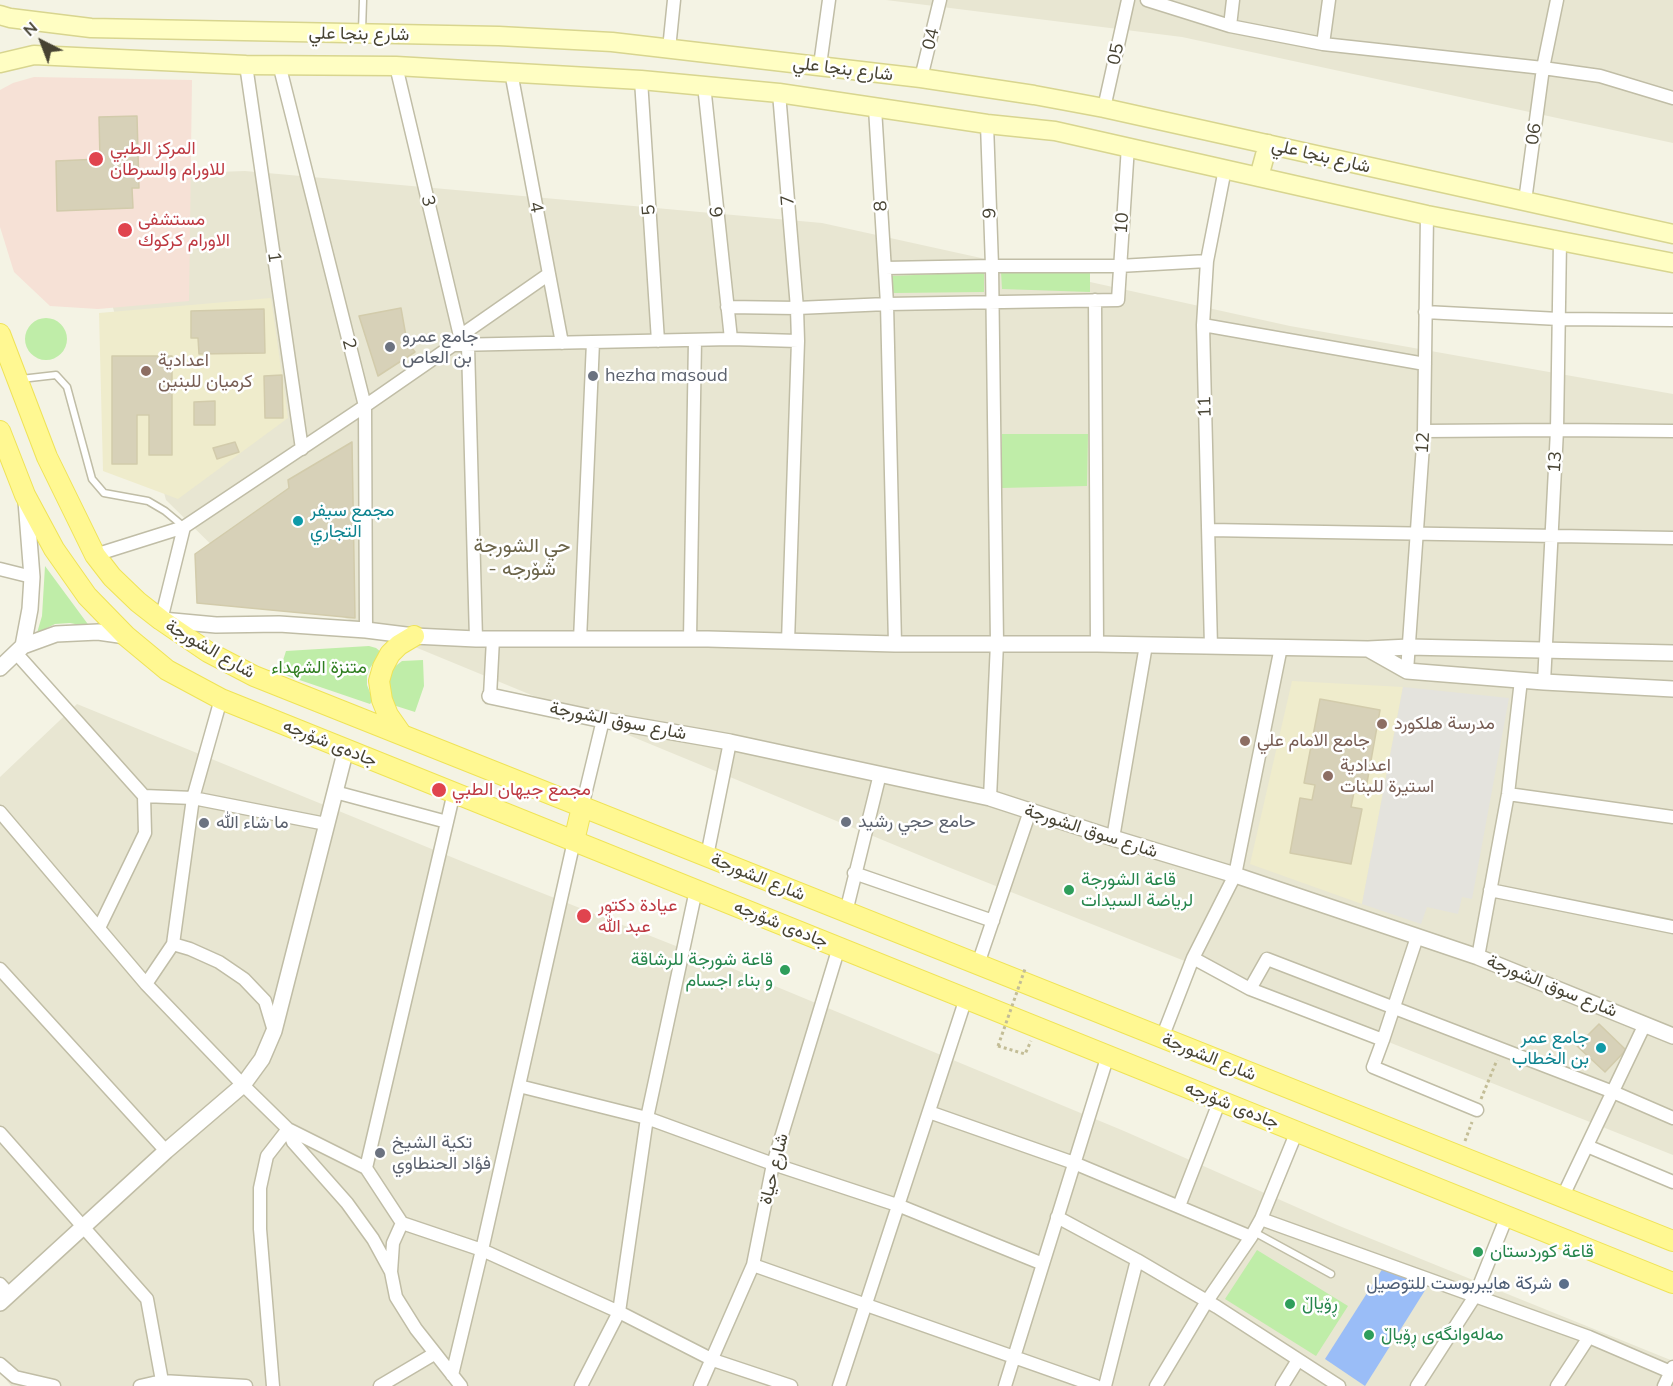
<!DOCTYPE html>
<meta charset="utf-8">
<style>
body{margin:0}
#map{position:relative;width:1673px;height:1386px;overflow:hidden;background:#f4f3e4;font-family:Mulish,sans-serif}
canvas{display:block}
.north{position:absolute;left:12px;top:12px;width:60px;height:60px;-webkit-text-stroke:4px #fff;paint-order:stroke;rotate:318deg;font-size:16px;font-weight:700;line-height:24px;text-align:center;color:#474333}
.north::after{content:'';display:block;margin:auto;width:21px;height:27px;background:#474333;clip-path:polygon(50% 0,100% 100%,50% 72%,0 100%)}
</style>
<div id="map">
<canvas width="1673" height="1386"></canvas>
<div class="north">N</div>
</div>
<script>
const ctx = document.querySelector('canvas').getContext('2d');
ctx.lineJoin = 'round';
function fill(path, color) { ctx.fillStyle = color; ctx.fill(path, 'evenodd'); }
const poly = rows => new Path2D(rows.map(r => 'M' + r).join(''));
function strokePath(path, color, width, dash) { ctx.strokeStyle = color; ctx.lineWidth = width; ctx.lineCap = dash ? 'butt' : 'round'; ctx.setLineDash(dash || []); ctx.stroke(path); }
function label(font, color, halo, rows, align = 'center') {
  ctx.font = font + ' Mulish,Vazirmatn,sans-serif'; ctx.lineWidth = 5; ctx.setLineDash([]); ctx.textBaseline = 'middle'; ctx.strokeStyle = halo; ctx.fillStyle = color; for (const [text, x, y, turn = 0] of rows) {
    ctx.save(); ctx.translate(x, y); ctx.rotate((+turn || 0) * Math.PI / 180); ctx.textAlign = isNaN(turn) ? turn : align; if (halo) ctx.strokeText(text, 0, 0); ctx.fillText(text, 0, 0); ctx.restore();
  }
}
fill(poly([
 [886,0,1673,0,1673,143,1182,37],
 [245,171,822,223,1290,326,1673,394,1673,1155,948,867,243,576,166,500,77,177],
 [77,704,466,863,729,967,1124,1131,1337,1225,1673,1361,1673,1386,11,1386,0,1372,0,777]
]), '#e8e6d2');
fill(poly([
 [271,298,288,418,178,499,103,471,99,313],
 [1292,681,1403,687,1362,904,1250,864]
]), '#efeccc');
fill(poly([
 [34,77,192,80,189,301,98,309,50,306,14,272,0,227,0,90,13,83]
]), '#f6e1d6');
fill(poly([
 [984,272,984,292,893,293,892,276],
 [1001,272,1090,272,1090,292,1002,289],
 '25 339a21 21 0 1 1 42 0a21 21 0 1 1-42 0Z',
 [1002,434,1088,434,1087,486,1001,488],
 [45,566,90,627,70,623,55,624,37,633,42,616],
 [369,646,376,648,381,652,370,668,367,676,367,685,373,700,370,704,279,673,286,651],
 [423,660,424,686,415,712,393,705,389,698,388,681,393,668,402,661],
 [1257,1250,1348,1306,1316,1356,1225,1299]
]), '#bfeda8');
fill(poly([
 [1403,687,1509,698,1472,899,1462,897,1458,914,1427,907,1421,924,1362,904]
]), '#e4e3dd');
fill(poly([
 [1383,1268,1429,1284,1365,1386,1325,1359]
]), '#9abdf7');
const building = poly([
 [137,116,139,188,132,188,133,208,57,211,56,161,100,159,99,117,137,116],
 [401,308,407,342,415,352,378,376,359,316,401,308],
 [264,309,265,353,199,354,198,338,191,338,191,311,264,309],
 [112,356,172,356,172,455,149,455,149,415,137,415,137,464,112,464,112,356],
 [282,375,283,418,265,418,264,376,282,375],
 [215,401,215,425,194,425,194,402,215,401],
 [235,442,239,452,217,459,213,448,235,442],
 [352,442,355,618,197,603,195,554,289,488,288,480,352,442],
 [1320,699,1380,710,1365,794,1354,792,1351,807,1362,809,1351,864,1290,853,1300,798,1312,800,1315,785,1304,783,1320,699],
 [1599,1024,1626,1050,1605,1072,1577,1046,1599,1024]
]);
fill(building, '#d7d1b8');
strokePath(building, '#d2cbab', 1.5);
const service = poly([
 [362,31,363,0],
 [21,379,56,375,67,387,92,479,104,493,148,501,165,511,183,526],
 [1254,1232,1331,1274]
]);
const minor = poly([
 [1147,0,1230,26,1323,44,1543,68,1600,76,1673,98],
 [1230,26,1233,0],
 [1323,44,1329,0],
 [669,49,674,0],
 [279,64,365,406,366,630],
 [246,65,302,449],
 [820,65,829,0],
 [396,66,460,336],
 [511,72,562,343],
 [921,78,940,0],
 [641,80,658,341],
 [704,85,731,339],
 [779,93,797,308,798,341,788,642],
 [875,108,887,304,895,644],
 [1104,108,1128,0],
 [987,124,992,266,997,643,990,798],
 [1525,201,1543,68,1557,0],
 [885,268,992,266,1119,266,1207,261],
 [1095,300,1097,644],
 [727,307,797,308,887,304,1118,300,1128,146],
 [1425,312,1559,319,1673,320],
 [1203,325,1425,364],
 [453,345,731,339,798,341],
 [468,346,476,639],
 [1424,431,1557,430,1673,431],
 [1209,530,1673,538],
 [95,555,184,527,365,406,453,345,460,336,549,274],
 [0,569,32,577],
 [161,620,184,527],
 [690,639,695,340],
 [580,640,593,342],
 [1211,647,1203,325,1207,261,1225,169],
 [16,653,144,796,193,798,326,824],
 [1407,671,1424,431,1427,215],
 [1544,682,1557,430,1560,241],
 [490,696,493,639],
 [335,792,447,822],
 [1508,794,1673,817],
 [582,807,603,720],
 [0,812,146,984,243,1085,288,1129,366,1168,402,1223,393,1243,391,1272,396,1297,416,1329,461,1386],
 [1113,838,1146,645],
 [707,856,730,742],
 [854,873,993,921],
 [1490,890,1673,927],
 [846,912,880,774],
 [99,928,145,833,144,796],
 [173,944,190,949,219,962,244,979,265,1001,274,1031],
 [1478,957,1508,794,1521,680],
 [1193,958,1250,989,1383,1040,1373,1067,1477,1110],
 [978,964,1030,811],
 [0,969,166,1151],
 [146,984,173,944,193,798,221,699],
 [1250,989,1267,959,1613,1092,1673,1118],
 [1162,1038,1193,958,1235,875,1281,647],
 [1383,1040,1417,937],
 [519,1086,647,1118,773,1164,900,1206,1043,1264],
 [929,1112,1074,1163,1251,1237],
 [288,1129,293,1142,347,1203,373,1239,391,1272],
 [0,1133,147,1299,162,1381],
 [1587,1146,1673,1182],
 [366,1168,454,792],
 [1562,1198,1645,1024],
 [1179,1206,1220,1100],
 [1057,1217,1137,1260,1217,1307,1339,1386],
 [1261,1219,1589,1337,1673,1373],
 [402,1223,482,1250,619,1312,713,1360,791,1386],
 [753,1265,1096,1386],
 [0,1284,9,1294],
 [0,1364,15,1377,54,1386],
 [452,1375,482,1250,574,841],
 [140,1386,162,1381,246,1386],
 [273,1386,260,1229,260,1188,267,1156,288,1129],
 [380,1386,434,1354],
 [581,1386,619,1312,647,1118,696,890],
 [700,1386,753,1265,773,1164,839,947],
 [839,1386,966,998],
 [1005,1386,1108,1055],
 [1105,1386,1137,1260],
 [1156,1386,1207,1301,1251,1237,1261,1219,1297,1131],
 [1282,1386,1298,1360],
 [1417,1386,1475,1296,1507,1216],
 [1557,1386,1589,1337],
 [1664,1386,1673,1367]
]);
const tertiary = poly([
 [162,620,216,625,279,624,366,630,414,636,476,639,708,639,895,644,1097,644,1368,649,1409,647,1673,653],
 [23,646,30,609,32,577,26,501],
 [1368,649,1407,671,1544,682,1673,689],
 [0,668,23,646,56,634,98,632,126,636],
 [490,696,603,720,730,742,990,798,1113,838,1235,875,1478,957,1673,1036],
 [0,1303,166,1151,243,1085,262,1059,274,1031,346,749]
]);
const secondary = poly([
 [0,15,10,18,91,28,499,36,612,42,921,78,1034,95,1104,108,1673,234],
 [0,63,34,55,246,65,396,66,641,80,779,93,987,124,1055,131,1427,215,1673,263],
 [1259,177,1268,144]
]);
const primary = poly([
 [0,334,47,457,95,555,112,577,138,602,161,620,208,652,254,676,1673,1241],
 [0,431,25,495,54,549,87,596,126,636,167,670,221,699,1673,1283],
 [402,735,388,715,382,700,379,681,383,667,390,654,399,645,414,636],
 [574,841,582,807]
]);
strokePath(service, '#c0bda6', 9);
strokePath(minor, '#c0bda6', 15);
strokePath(tertiary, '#c0bda6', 18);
strokePath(secondary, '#d8d58f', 21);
strokePath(primary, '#efe357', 22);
strokePath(poly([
 [998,1046,1025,1054,1031,1041],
 [1481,1099,1497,1060],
 [1465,1141,1472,1122]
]), '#c3bd96', 3, [3, 3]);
strokePath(service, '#fff', 6);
strokePath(minor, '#fff', 12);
strokePath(tertiary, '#fff', 15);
strokePath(secondary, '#fffec3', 18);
strokePath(primary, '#fff892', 20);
strokePath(poly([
 [998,1046,1025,969]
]), '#c3bd96', 3, [3, 3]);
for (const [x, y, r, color] of [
 [96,159,8,"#e0444e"],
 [125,230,8,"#e0444e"],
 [390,347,6,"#6b7280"],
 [146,371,6,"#8d6e63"],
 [593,376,6,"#6b7280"],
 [298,521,6,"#0f9aa8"],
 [1382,724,6,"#8d6e63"],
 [1245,741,6,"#8d6e63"],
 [1328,776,6,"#8d6e63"],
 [439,790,8,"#e0444e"],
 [846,822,6,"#6b7280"],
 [204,823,6,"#6b7280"],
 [1069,890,6,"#2e9e5b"],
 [584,916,8,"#e0444e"],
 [785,970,6,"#2e9e5b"],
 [1601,1048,6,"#0f9aa8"],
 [380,1153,6,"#6b7280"],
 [1478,1252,6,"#2e9e5b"],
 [1564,1284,6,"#5c6f8a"],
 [1290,1304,6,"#2e9e5b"],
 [1369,1335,6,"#2e9e5b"]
]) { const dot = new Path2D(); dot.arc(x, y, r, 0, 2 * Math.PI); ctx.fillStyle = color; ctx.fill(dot); strokePath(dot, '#fff', 2); }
label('18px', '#474333', '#fff', [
 ["شارع بنجا علي",359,34,1],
 ["04",931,39,-77],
 ["05",1116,54,-78],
 ["شارع بنجا علي",843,69,7],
 ["06",1534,134,-82],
 ["شارع بنجا علي",1321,156,13],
 ["7",788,200,-95],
 ["3",428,201,77],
 ["8",881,206,-94],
 ["4",536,207,79],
 ["5",649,210,-94],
 ["6",717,212,-96],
 ["9",990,213,-92],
 ["10",1122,223,-86],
 ["1",274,257,82],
 ["2",349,344,76],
 ["11",1205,407,-92],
 ["12",1423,443,-87],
 ["13",1555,462,-86],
 ["شارع الشورجة",210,649,30],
 ["شارع سوق الشورجة",618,721,11],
 ["جادەی شۆرجە",330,743,22],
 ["شارع سوق الشورجة",1091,831,18],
 ["شارع الشورجة",758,877,22],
 ["جادەی شۆرجە",781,924,22],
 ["شارع سوق الشورجة",1552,986,22],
 ["شارع الشورجة",1209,1057,22],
 ["جادەی شۆرجە",1232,1105,22],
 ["شارع حياة",774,1169,-76]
]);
label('18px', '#be3a42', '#fff', [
 ["المركز الطبي",110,149],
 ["للاورام والسرطان",110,170],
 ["مستشفى",138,220],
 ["الاورام كركوك",138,241],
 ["مجمع جيهان الطبي",452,790],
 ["عيادة دكتور",598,906],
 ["عبد الله",598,927]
], 'left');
label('18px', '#5b616d', '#fff', [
 ["جامع عمرو",402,337],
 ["بن العاص",402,358],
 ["hezha masoud",605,376],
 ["حامع حجي رشيد",858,822],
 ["ما شاء الله",216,823],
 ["تكية الشيخ",392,1143],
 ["فؤاد الحنطاوي",392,1164]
], 'left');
label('18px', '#785e54', '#fff', [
 ["اعدادية",158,361],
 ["كرميان للبنين",158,382],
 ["مدرسة هلكورد",1394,724],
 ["جامع الامام علي",1257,741],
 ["اعدادية",1340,766],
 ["استيرة للبنات",1340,787]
], 'left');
label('18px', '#0d838f', '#fff', [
 ["مجمع سيفر",310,511],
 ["التجاري",310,532],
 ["جامع عمر",1589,1038,"right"],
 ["بن الخطاب",1589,1059,"right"]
], 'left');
label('18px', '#307e21', '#fff', [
 ["متنزة الشهداء",319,668]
]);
label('18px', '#27864d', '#fff', [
 ["قاعة الشورجة",1081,880],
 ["لرياضة السيدات",1081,901],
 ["قاعة شورجة للرشاقة",773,960,"right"],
 ["و بناء اجسام",773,981,"right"],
 ["قاعة كوردستان",1490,1252],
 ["ڕۆیاڵ",1302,1304],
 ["مەلەوانگەی ڕۆیاڵ",1381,1335]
], 'left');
label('18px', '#4e5e75', '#fff', [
 ["شركة هايبربوست للتوصيل",1552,1284]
], 'right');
label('20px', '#6b6449', '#fff', [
 ["حي الشورجة",522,546],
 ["- شۆرجە",522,569]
]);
</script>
